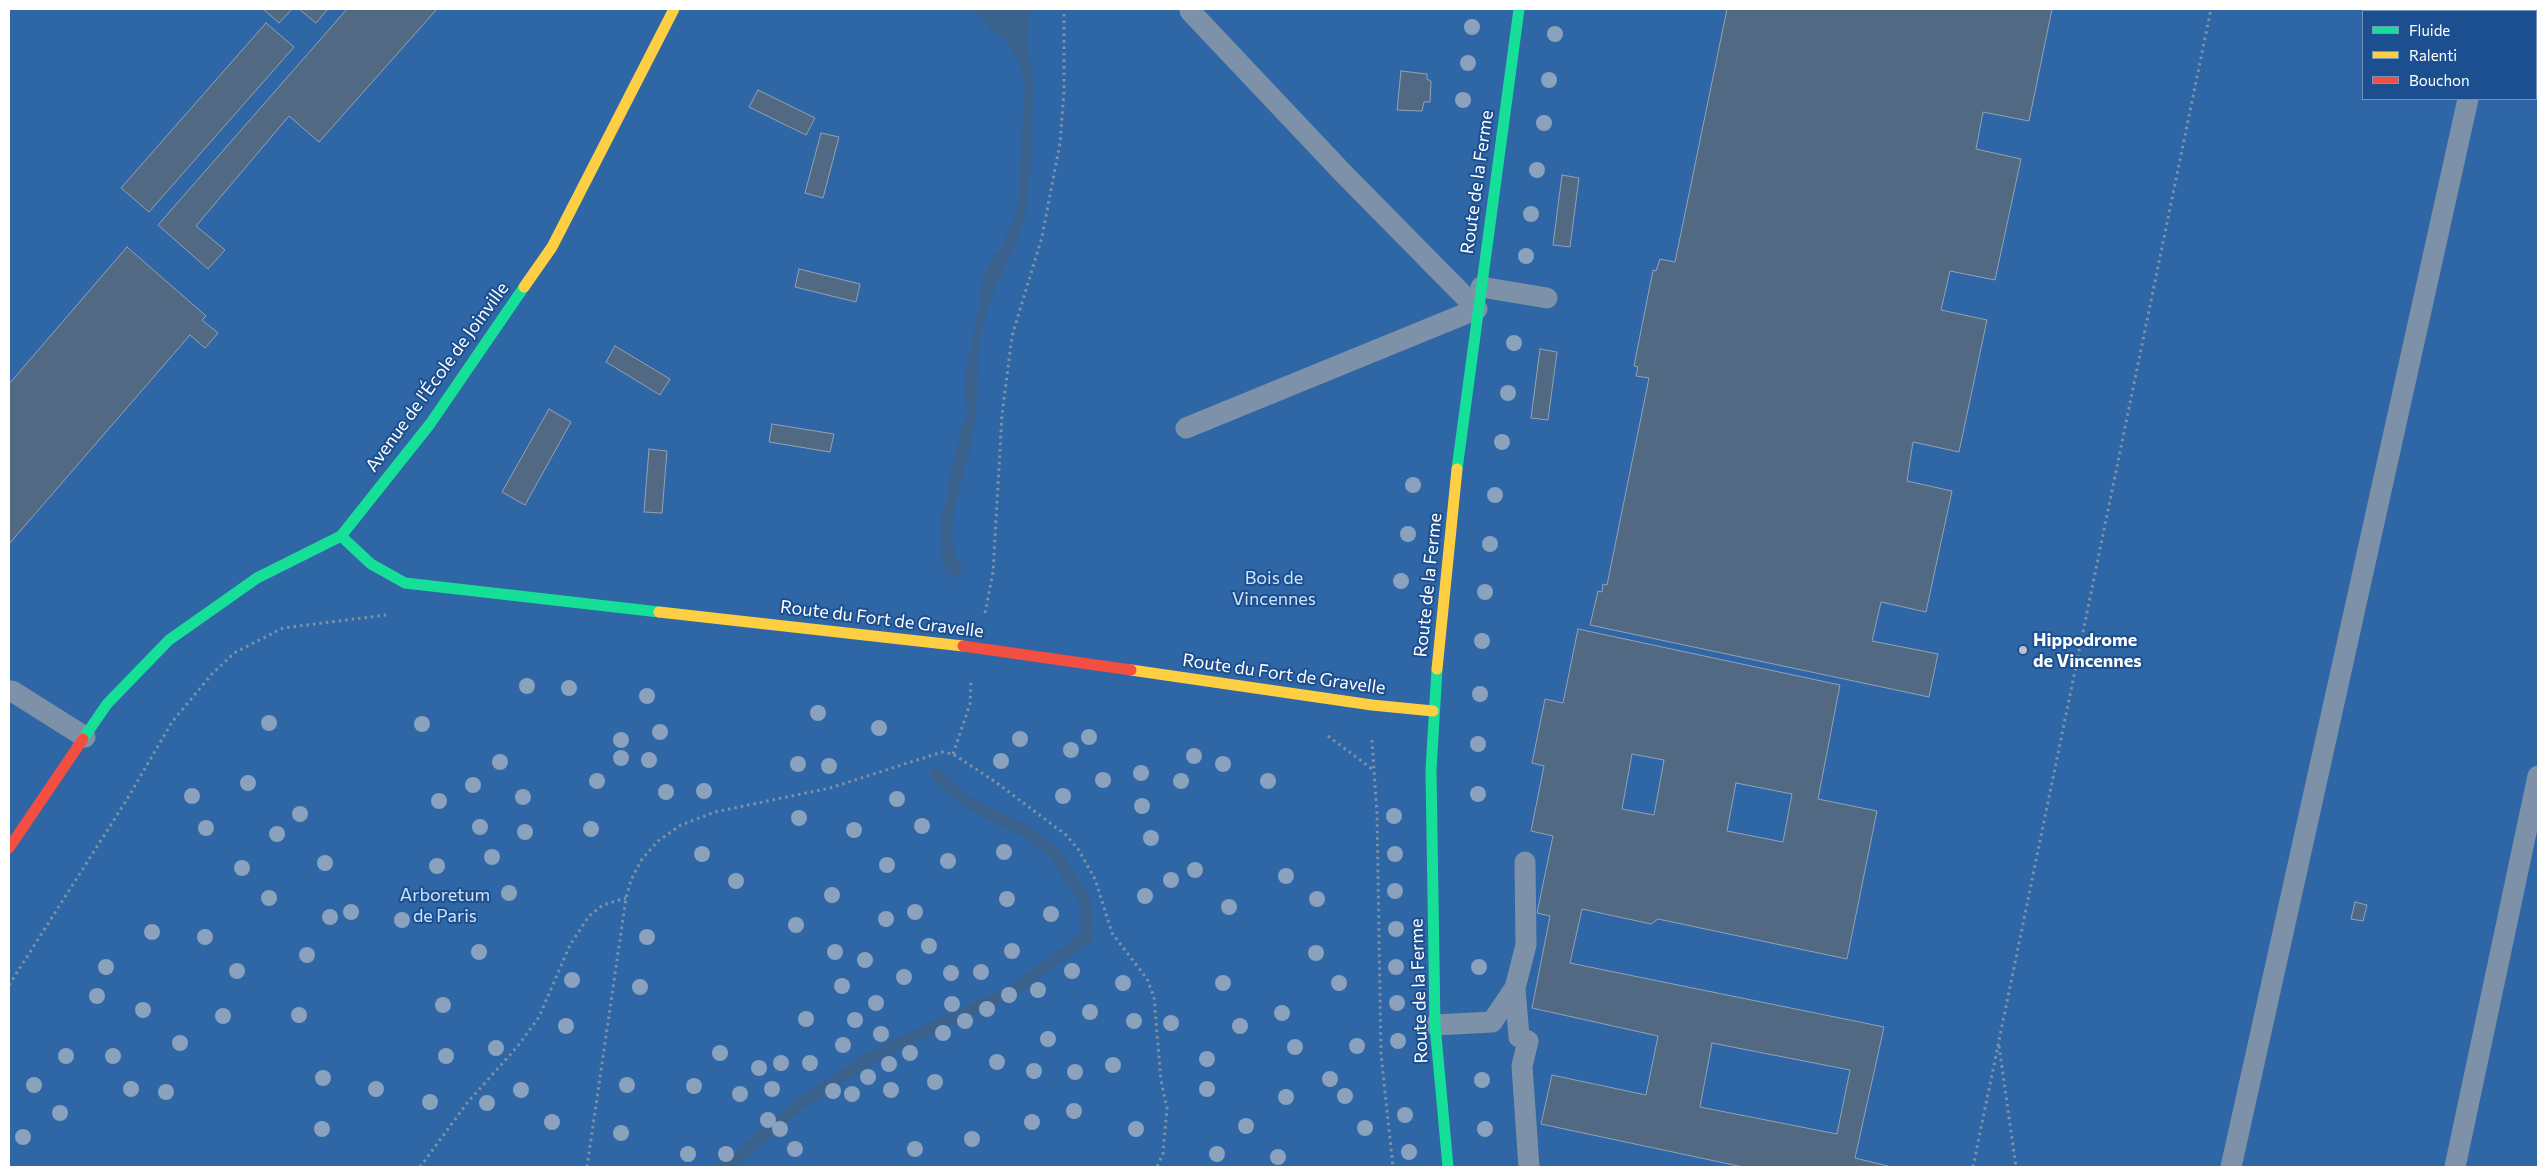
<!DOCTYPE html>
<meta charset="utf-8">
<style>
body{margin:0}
#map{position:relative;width:2547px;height:1176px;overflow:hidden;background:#365274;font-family:Commissioner,sans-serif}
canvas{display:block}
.frame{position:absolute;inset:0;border:10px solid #fff;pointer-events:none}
.legend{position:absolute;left:2362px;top:10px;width:175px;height:90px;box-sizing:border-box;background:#1b4f8f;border:1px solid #7695bc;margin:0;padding:6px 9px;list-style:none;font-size:15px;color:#fff}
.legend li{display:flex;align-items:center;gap:10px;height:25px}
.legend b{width:25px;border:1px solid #7695bc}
</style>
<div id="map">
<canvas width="2547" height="1176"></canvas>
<div class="frame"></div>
<ul class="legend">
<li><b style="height:6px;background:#16e098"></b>Fluide</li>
<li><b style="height:6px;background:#ffcf43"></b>Ralenti</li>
<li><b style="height:6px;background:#f24e42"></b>Bouchon</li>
</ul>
</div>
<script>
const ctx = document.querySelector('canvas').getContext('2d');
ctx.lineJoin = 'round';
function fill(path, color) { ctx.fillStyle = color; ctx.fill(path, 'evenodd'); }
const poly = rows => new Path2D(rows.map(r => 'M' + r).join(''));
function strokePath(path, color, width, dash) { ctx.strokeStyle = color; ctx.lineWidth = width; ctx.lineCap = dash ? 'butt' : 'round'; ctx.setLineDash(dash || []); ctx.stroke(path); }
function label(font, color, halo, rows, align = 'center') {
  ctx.font = font + ' Commissioner,sans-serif'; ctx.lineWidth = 4; ctx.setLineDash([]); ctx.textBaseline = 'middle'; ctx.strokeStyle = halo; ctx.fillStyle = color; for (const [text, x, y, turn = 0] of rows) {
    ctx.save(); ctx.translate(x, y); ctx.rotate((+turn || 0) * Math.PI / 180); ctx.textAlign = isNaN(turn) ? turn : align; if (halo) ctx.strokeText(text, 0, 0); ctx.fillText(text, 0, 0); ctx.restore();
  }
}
fill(poly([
 [9,9,2538,9,2538,1167,9,1167],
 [2363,11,2536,11,2536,99,2363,99]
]), '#2f66a5');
fill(poly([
 [969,9,1032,9,1026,34,1033,81,1032,150,1026,211,1014,248,991,297,979,339,976,413,971,446,958,492,952,526,952,542,956,556,963,567,959,576,948,577,943,562,940,524,944,507,963,456,967,418,965,377,977,316,1000,250,1013,222,1018,204,1025,86,1021,67,1007,39,993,32,980,17]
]), '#3b618d');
strokePath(poly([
 [984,303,988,280,999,258],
 [953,487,968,428],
 [722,1167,730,1164,800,1104,875,1055,1012,991,1088,936,1085,901,1055,854,1026,831,991,815,961,798,936,774]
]), '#3b618d', 12);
const building = poly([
 [263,9,292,9,279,23,263,9],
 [299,9,328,9,316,23,299,9],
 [347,9,437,9,319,142,289,116,196,226,225,250,208,269,158,225,347,9],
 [1727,9,2052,9,2029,121,1983,112,1976,149,2021,159,1995,280,1950,271,1941,310,1987,320,1959,452,1913,442,1907,481,1952,491,1926,612,1881,602,1872,641,1938,654,1929,697,1590,625,1598,591,1602,592,1603,584,1607,585,1649,378,1636,376,1638,367,1634,366,1653,270,1656,271,1660,259,1675,262,1727,9],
 [266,23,294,47,149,212,121,188,266,23],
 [1401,71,1427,74,1427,79,1431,81,1430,102,1424,102,1422,111,1397,110,1401,71],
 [758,90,815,118,806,135,749,107,758,90],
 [821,133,839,137,823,198,805,193,821,133],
 [1562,175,1579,178,1570,247,1553,245,1562,175],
 [127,247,206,316,202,320,218,333,205,348,190,335,9,544,9,384,127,247],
 [799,269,860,284,856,302,795,287,799,269],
 [615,346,670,379,660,395,606,362,615,346],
 [1540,349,1557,352,1548,420,1531,418,1540,349],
 [549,409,571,422,525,505,502,492,549,409],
 [772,424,834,434,830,452,769,442,772,424],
 [649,449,667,451,662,513,644,512,649,449],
 [1578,629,1840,685,1818,799,1877,811,1847,959,1658,919,1651,924,1582,909,1570,963,1884,1027,1855,1158,1892,1167,1743,1167,1541,1124,1552,1075,1646,1095,1658,1036,1532,1008,1550,916,1537,913,1553,836,1531,831,1544,766,1532,763,1545,699,1563,703,1578,629],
 [1632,754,1664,760,1654,815,1622,809,1632,754],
 [1736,783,1792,794,1783,842,1727,831,1736,783],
 [1712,1043,1850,1070,1837,1134,1700,1107,1712,1043],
 [2355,902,2367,905,2363,921,2351,919,2355,902]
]);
fill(building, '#526984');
strokePath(building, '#92a2b6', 1);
strokePath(poly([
 [985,613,993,572,1002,415,1012,336,1042,237,1060,143,1064,91,1064,9],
 [1328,736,1372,769],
 [1372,740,1377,814,1381,1054,1393,1167],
 [953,754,970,704,971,682],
 [9,985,126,801,172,722,212,674,234,653,283,628,386,615],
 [1999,1046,2016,1167],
 [420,1167,467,1103,517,1047,539,1017,570,945,589,916,603,905,626,898],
 [587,1167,626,898,631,880,642,859,658,841,681,825,715,812,830,788,942,752,953,754,997,783,1066,835,1078,849,1095,879,1112,933,1147,979,1154,997,1161,1081,1167,1108,1163,1154,1157,1167],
 [1973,1167,2211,9]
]), '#7d92a8', 3, [2.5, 4]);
strokePath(poly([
 [2487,11,2488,9],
 [1481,287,1547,298],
 [1186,428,1477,309,1343,173,1190,11],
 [12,691,85,737],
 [1525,862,1526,945,1515,988,1519,1037,1528,1041,1522,1066,1529,1167],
 [1435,1025,1492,1022,1515,988],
 [2231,1167,2468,99],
 [2455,1167,2538,776]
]), '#7d92a8', 21);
strokePath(poly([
 [1457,469,1519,9],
 [341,536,371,564,405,583,659,612],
 [1437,669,1431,770,1435,1025,1448,1167],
 [83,739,107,704,169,640,257,578,341,536,430,424,524,287]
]), '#16e098', 11);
strokePath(poly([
 [524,287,552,247,674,9],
 [659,612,963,646],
 [1437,669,1457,469],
 [1131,670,1372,705,1433,711]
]), '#ffcf43', 11);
strokePath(poly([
 [963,646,1131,670],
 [9,848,83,739]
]), '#f24e42', 11);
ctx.fillStyle = '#8aa2be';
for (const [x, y] of [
 [1472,27],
 [1555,34],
 [1468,63],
 [1549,80],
 [1463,100],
 [1544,123],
 [1537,170],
 [1531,214],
 [1526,256],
 [1514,343],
 [1508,393],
 [1502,442],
 [1413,485],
 [1495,495],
 [1408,534],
 [1490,544],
 [1401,581],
 [1485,592],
 [1482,641],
 [527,686],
 [569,688],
 [1480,694],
 [647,696],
 [818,713],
 [269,723],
 [422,724],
 [879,728],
 [660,732],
 [1089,737],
 [1020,739],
 [621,740],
 [1478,744],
 [1071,750],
 [1194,756],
 [621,758],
 [649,760],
 [1001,761],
 [500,762],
 [798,764],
 [1223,764],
 [829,766],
 [1141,773],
 [1103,780],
 [597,781],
 [1181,781],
 [1268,781],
 [248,783],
 [473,785],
 [704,791],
 [666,792],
 [1478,794],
 [192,796],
 [1063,796],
 [523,797],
 [897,799],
 [439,801],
 [1142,806],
 [300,814],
 [1394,816],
 [799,818],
 [922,826],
 [480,827],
 [206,828],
 [591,829],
 [854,830],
 [525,832],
 [277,834],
 [1151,838],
 [1004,852],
 [702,854],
 [1395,854],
 [492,857],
 [948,861],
 [325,863],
 [887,865],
 [437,866],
 [242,868],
 [1195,870],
 [1286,876],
 [1171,880],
 [736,881],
 [1395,891],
 [509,893],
 [832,895],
 [1145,896],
 [269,898],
 [1007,899],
 [1317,899],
 [1229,907],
 [351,912],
 [915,912],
 [1051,914],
 [330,917],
 [886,919],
 [402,920],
 [796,925],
 [1396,929],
 [152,932],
 [205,937],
 [647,937],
 [929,946],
 [1012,951],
 [479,952],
 [835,952],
 [1316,953],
 [307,955],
 [865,960],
 [106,967],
 [1396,967],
 [1479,967],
 [237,971],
 [1072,971],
 [981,972],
 [951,973],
 [904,977],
 [572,980],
 [1123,983],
 [1223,983],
 [1339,983],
 [842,986],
 [640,987],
 [1038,990],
 [1009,995],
 [97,996],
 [876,1003],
 [1397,1003],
 [952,1004],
 [443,1005],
 [987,1009],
 [143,1010],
 [1090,1012],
 [1282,1013],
 [299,1015],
 [223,1016],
 [806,1019],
 [855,1020],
 [965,1021],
 [1134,1021],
 [1171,1023],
 [566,1026],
 [1240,1026],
 [943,1033],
 [881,1034],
 [1048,1039],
 [1398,1041],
 [180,1043],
 [843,1045],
 [1357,1046],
 [1295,1047],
 [496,1048],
 [720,1053],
 [910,1053],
 [66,1056],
 [113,1056],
 [446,1056],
 [1207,1059],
 [997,1062],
 [781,1063],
 [810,1063],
 [889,1064],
 [1113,1065],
 [759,1068],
 [1034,1071],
 [1075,1072],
 [868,1077],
 [323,1078],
 [1330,1079],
 [1482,1080],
 [935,1082],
 [34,1085],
 [627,1085],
 [694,1086],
 [131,1089],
 [376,1089],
 [772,1089],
 [1207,1089],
 [521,1090],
 [891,1090],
 [833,1091],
 [166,1092],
 [740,1094],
 [852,1094],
 [1345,1096],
 [1286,1097],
 [430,1102],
 [487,1103],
 [1074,1111],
 [60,1113],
 [1405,1115],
 [768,1120],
 [552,1122],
 [1032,1122],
 [1246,1126],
 [1365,1128],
 [322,1129],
 [780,1129],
 [1136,1129],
 [1485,1129],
 [621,1133],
 [23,1137],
 [972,1139],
 [795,1149],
 [915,1149],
 [1409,1152],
 [688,1154],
 [726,1154],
 [1217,1154],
 [1278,1157]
]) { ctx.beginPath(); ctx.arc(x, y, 8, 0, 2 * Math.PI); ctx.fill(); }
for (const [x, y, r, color] of [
 [2023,650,5,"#b9c2ce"]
]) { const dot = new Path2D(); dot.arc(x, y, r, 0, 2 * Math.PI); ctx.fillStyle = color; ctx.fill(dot); strokePath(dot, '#1b4f8f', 2); }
label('18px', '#fff', '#1b4f8f', [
 ["Route de la Ferme",1477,182,-82],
 ["Avenue de l'École de Joinville",437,377,-54],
 ["Route de la Ferme",1428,585,-84],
 ["Route du Fort de Gravelle",882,619,7],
 ["Route du Fort de Gravelle",1284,674,8],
 ["Route de la Ferme",1419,991,-92]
]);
label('18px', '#cfe3fa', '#1b4f8f', [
 ["Bois de",1274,578],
 ["Vincennes",1274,599],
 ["Arboretum",445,895],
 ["de Paris",445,916]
]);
label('bold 18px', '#fff', '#1b4f8f', [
 ["Hippodrome",2033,640],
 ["de Vincennes",2033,661]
], 'left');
</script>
